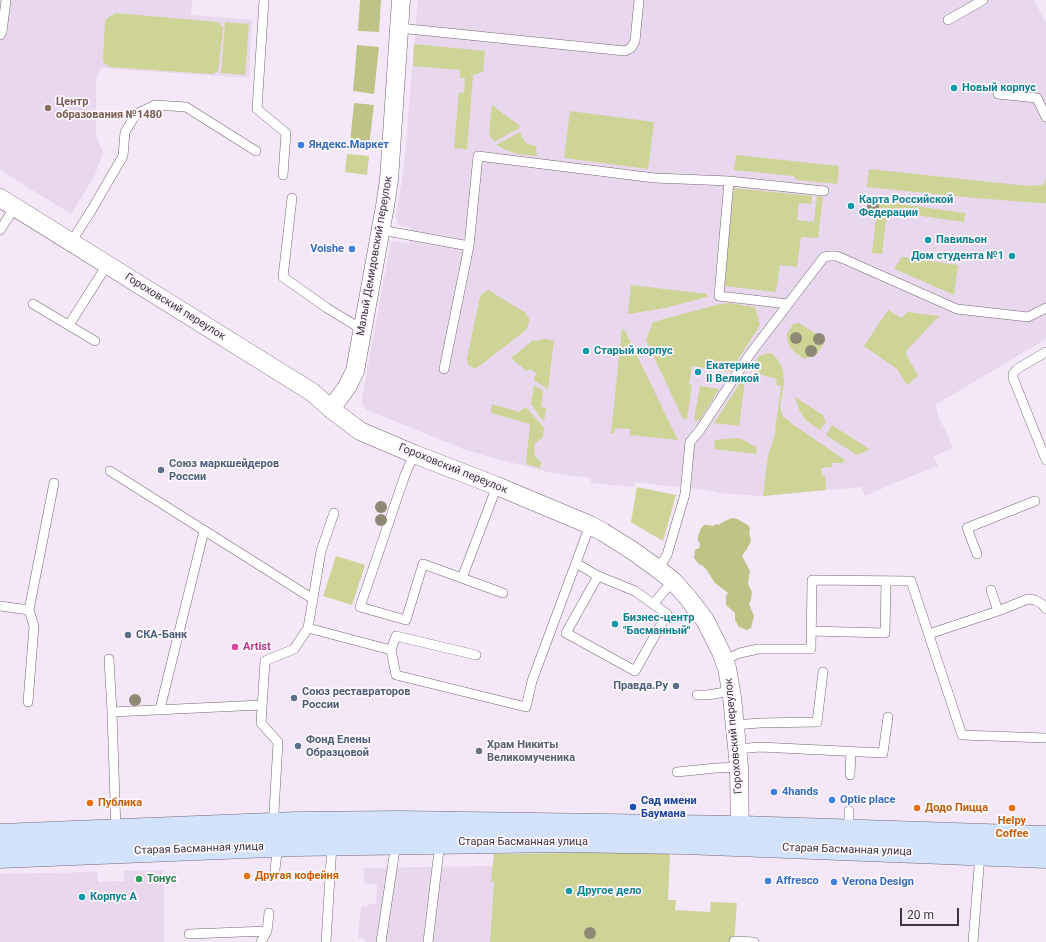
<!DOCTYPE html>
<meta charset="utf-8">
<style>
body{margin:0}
#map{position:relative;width:1046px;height:942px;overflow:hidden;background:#f4e7f7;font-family:Roboto,sans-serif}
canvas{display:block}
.scale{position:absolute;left:900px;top:908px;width:59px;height:18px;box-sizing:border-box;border:2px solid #3c373d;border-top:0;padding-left:5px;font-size:12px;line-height:14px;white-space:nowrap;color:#3c373d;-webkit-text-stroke:3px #fdf7fe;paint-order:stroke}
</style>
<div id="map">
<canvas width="1046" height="942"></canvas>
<div class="scale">20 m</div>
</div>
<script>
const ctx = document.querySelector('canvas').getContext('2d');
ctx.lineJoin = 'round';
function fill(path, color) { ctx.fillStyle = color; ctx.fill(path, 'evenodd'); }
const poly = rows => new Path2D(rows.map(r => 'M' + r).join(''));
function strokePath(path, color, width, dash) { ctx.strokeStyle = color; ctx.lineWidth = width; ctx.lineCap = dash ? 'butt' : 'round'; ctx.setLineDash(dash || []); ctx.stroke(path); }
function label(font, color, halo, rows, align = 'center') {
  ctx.font = font + ' Roboto,sans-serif'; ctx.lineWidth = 3.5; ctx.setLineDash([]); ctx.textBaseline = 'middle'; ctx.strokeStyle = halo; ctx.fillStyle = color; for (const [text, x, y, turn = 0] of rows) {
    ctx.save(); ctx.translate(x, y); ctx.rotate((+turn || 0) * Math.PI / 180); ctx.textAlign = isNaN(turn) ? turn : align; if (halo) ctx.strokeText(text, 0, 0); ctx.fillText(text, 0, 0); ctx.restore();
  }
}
fill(poly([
 [0,0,192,0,191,15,252,20,249,78,101,68,96,81,96,135,103,153,94,177,71,214,0,170],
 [418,0,1034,0,1046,23,1046,339,935,405,942,425,943,425,953,448,934,456,938,466,897,482,865,496,862,487,760,496,719,493,705,490,635,482,634,487,591,483,591,478,552,473,482,455,482,454,468,451,367,410,363,406,362,398,391,241,409,244,412,228,398,225,396,216,404,167],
 [493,866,491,881,494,882,490,942,365,942,365,939,358,938,361,906,367,907,368,904,376,904,377,885,364,883,364,868],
 [164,870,164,942,0,942,0,874,97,872,98,882,124,881,124,871]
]), '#e9d7ed');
fill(poly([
 [116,13,217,22,219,23,223,28,218,71,213,74,211,74,110,67,104,63,103,60,105,21,110,16],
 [225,22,249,24,245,75,221,73],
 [414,44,485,51,483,72,473,75,467,149,454,148,459,92,464,93,465,78,460,78,460,70,413,66],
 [492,105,520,126,519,128,494,142,490,136,489,131],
 [570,111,654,122,648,169,564,158],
 [520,132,522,137,525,142,530,145,536,146,537,156,517,154,504,149,496,145],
 [347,154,369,156,367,175,345,172],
 [736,155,839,166,837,184,797,180,793,176,734,170],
 [869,169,1028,186,1042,185,1045,182,1046,178,1046,203,1040,203,974,198,867,187],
 [734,188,812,196,811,204,799,203,797,220,814,222,817,196,823,197,818,238,801,237,797,267,780,265,776,292,725,286,728,244],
 [878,201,965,213,964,222,887,211,882,254,872,253],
 [902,257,958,265,954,295,895,269,895,267],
 [631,285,707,294,707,297,665,308,628,314],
 [488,290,526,313,529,319,529,323,526,330,478,367,474,368,468,365,467,358,480,297,482,294],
 [729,303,755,307,760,325,730,372,692,366,689,384,692,385,687,419,683,419,646,340,653,322,720,304],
 [888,310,901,318,908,312,939,316,907,350,906,354,918,376,907,385,897,369,864,346],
 [799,323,826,340,817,354,804,359,793,351,788,343,787,337,787,334,793,324],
 [622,329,624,329,678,440,630,435,630,429,615,428,614,433,611,433],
 [545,339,554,341,548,389,534,380,536,373,530,369,526,371,511,358,532,341],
 [768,353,773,354,777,359,783,370,784,383,780,407,783,416,792,424,845,460,843,463,832,463,832,467,821,468,822,476,825,476,826,490,763,496,768,456,776,431,775,430,781,387,782,386,776,385,777,379,756,373,753,364,759,356],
 [742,380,745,381,739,426,714,423],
 [534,385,543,391,541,407,546,408,544,422,531,404],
 [700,386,719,389,699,421,694,420],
 [795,397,823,415,824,419,826,421,820,430,807,421,804,418,799,409],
 [492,404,519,412,526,407,544,428,543,437,535,443,534,455,541,462,540,468,526,464,530,424,491,413],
 [832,425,869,449,869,450,857,455,826,435],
 [737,438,744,440,757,448,756,454,714,449,715,440],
 [637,487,676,495,663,541,631,522],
 [336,556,365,565,352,605,323,596],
 [670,852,668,900,676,900,675,910,710,912,711,902,737,903,734,942,490,942,494,882,491,881,494,854]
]), '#ced396');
fill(poly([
 [360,0,381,0,379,32,358,31],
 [357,45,379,47,374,94,353,91],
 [354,103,374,105,369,145,350,143],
 [732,518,737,519,744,523,748,525,750,529,749,533,751,541,747,549,742,556,750,571,748,584,752,592,751,600,749,604,754,616,751,628,747,630,739,627,735,620,735,613,726,605,726,596,728,593,715,583,706,569,703,566,699,564,694,558,695,550,699,548,700,544,698,540,698,536,701,528,704,525,708,525,713,526,716,524,718,525,725,521]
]), '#bec485');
const service = poly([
 [264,0,257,109,286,133,283,175],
 [948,20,983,0],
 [399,28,625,51,631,48,635,41,639,0],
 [0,35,2,32,6,0],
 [998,94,1037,98,1046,117],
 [729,181,719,296,788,304],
 [292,198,283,277,327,308,363,330],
 [0,230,15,207],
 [381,230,469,246],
 [71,242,91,211,123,156,125,132,136,114,155,105,186,107,256,151],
 [33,304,95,341],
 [69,325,107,265],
 [1046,352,1017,369,1013,374,1013,378,1046,460],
 [444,369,469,246,478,156,655,178,729,181,824,191],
 [414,454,405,475,360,607,406,620,423,564,503,593],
 [110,471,313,599],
 [977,554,967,528,1035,501],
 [576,563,598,576,635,591,667,614,635,671,566,633,598,576],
 [658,569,667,555,685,494,690,442,700,430,750,354,824,257,830,256,836,256,844,259,957,309,1028,317,1046,308],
 [462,578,497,486],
 [991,590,998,611],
 [653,604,673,581],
 [0,606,29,610,54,483],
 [308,628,391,650,396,675,526,707,532,681,590,525],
 [811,631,885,633,886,581],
 [929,634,998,611,1028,599,1035,600,1042,604,1046,609],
 [391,650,396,636,476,655],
 [109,659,112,712],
 [724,660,740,653,758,649,811,649,812,580,911,581,962,735,1046,738],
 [697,695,708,695,731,691],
 [28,702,34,626,29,610],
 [160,709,204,531],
 [735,725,760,723,817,722,823,672],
 [737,749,760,747,883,753,888,717],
 [677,772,716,768,739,767],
 [850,775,851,751],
 [274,824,274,812,278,742,261,723,265,661,294,649,308,628,321,551,334,513],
 [116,830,112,712,262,705],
 [849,830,849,811],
 [275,869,278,845],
 [189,934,267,931],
 [734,941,754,942],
 [261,942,267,931,269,913],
 [326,942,332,844],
 [381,942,396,843],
 [428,942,440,842],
 [973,942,980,855]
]);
const minor = poly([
 [0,198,299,384,312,392,331,409,360,431,414,454,497,486,590,525,603,532,633,551,658,569,673,581,689,599,705,620,721,652,727,668,732,697,739,767,740,841],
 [331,409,347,387,355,371,385,206,389,180,401,0]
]);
const secondary = poly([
 [0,835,296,823,399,822,741,827,1046,837],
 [0,857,296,845,563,841,684,843,1046,857]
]);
strokePath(service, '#736875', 10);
strokePath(minor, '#736875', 19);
strokePath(secondary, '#736875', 23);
strokePath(service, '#fff', 9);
strokePath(minor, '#fff', 18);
strokePath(secondary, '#d3e2fd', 22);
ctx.fillStyle = '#8e8975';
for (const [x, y] of [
 [873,207],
 [796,338],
 [819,339],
 [811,351],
 [381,507],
 [381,520],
 [135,700],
 [590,933]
]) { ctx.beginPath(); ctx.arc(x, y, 6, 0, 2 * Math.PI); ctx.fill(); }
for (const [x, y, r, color] of [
 [954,88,4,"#0f9aa8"],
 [48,108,4,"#8d6e63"],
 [301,145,4,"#3f7fe0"],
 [851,206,4,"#0f9aa8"],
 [928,240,4,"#0f9aa8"],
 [352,249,4,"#3f7fe0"],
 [1012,256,4,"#0f9aa8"],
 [586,351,4,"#0f9aa8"],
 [698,372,4,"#0f9aa8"],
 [161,470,4,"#5c6f8a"],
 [615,624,4,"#0f9aa8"],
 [128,635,4,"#5c6f8a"],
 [235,647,4,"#d1479c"],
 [676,686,4,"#5c6f8a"],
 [294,698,4,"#5c6f8a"],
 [298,746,4,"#5c6f8a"],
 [479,751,4,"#6b7280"],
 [774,792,4,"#3f7fe0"],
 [832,800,4,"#3f7fe0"],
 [90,803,4,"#e8710a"],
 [633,807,4,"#1a4fb4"],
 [917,808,4,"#e8710a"],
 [1012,808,4,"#e8710a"],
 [247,876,4,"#e8710a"],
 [139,879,4,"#2e9e5b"],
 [768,881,4,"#3f7fe0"],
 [834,882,4,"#3f7fe0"],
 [569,891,4,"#0f9aa8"],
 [82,897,4,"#0f9aa8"]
]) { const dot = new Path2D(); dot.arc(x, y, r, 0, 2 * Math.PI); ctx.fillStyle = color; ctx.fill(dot); strokePath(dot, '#fdf7fe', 1.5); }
label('bold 11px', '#0d838f', '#fdf7fe', [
 ["Новый корпус",962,88],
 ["Карта Российской",859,200],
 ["Федерации",859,213],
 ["Павильон",936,240],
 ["Дом студента №1",1004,256,"right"],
 ["Старый корпуc",594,351],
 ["Екатерине",706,366],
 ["II Великой",706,379],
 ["Бизнес-центр",623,618],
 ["\"Басманный\"",623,631],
 ["Другое дело",577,891],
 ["Корпус А",90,897]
], 'left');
label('bold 11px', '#785e54', '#fdf7fe', [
 ["Центр",56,102],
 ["образования №1480",56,115]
], 'left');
label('bold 11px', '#366cbe', '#fdf7fe', [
 ["Яндекс.Маркет",309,145],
 ["Voishe",344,249,"right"],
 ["4hands",782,792],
 ["Optic place",840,800],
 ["Affresco",776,881],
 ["Verona Design",842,882]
], 'left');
label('11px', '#3c373d', '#fdf7fe', [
 ["Малый Демидовский переулок",375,256,-80],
 ["Гороховский переулок",175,307,32],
 ["Гороховский переулок",453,469,22],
 ["Гороховский переулок",734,736,-95],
 ["Старая Басманная улица",523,842],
 ["Старая Басманная улица",199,849,-2],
 ["Старая Басманная улица",847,850,2]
]);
label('bold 11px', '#4e5e75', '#fdf7fe', [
 ["Союз маркшейдеров",169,464],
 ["России",169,477],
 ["СКА-Банк",136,635],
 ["Правда.Ру",668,686,"right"],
 ["Союз реставраторов",302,692],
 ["России",302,705],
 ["Фонд Елены",306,740],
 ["Образцовой",306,753]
], 'left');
label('bold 11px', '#b23c85', '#fdf7fe', [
 ["Artist",243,647]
], 'left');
label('bold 11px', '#5b616d', '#fdf7fe', [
 ["Храм Никиты",487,745],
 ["Великомученика",487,758]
], 'left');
label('bold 11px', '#164399', '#fdf7fe', [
 ["Сад имени",641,801],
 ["Баумана",641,814]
], 'left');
label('bold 11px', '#c56008', '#fdf7fe', [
 ["Публика",98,803],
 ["Додо Пицца",925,808],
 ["Helpy",1012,821,"center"],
 ["Coffee",1012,834,"center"],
 ["Другая кофейня",255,876]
], 'left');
label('bold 11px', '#27864d', '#fdf7fe', [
 ["Тонус",147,879]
], 'left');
</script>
